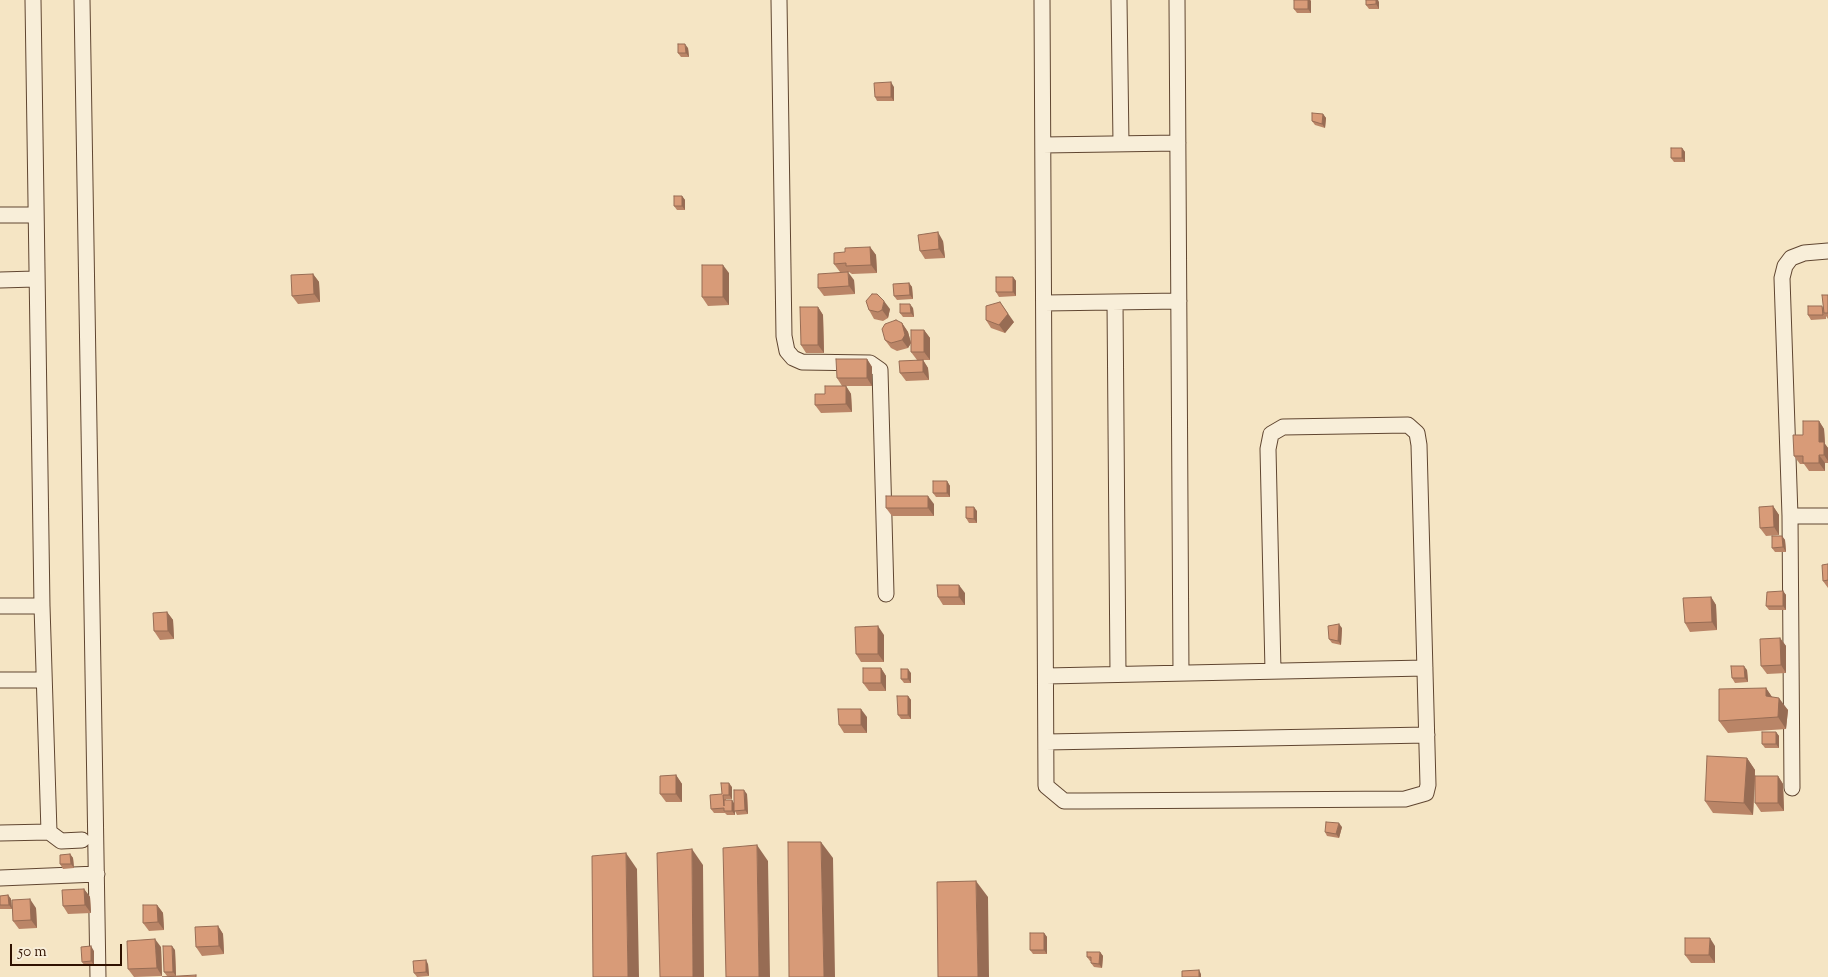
<!DOCTYPE html>
<style>
body{margin:0}
#map{position:relative;width:1828px;height:977px;overflow:hidden;background:#f5e5c4;font-family:"Sorts Mill Goudy",serif}
canvas{display:block}
.scale{position:absolute;left:10px;top:944px;width:112px;height:22px;box-sizing:border-box;border:2px solid #2f1100;border-top:0;padding-left:6px;font-size:15px;line-height:18px;white-space:nowrap;color:#2f1100;-webkit-text-stroke:4px #f8eed9;paint-order:stroke}
</style>
<div id="map">
<canvas width="1828" height="977"></canvas>
<div class="scale">50 m</div>
</div>
<script>
const ctx = document.querySelector('canvas').getContext('2d');
ctx.lineJoin = 'round';
const poly = rows => new Path2D(rows.map(r => 'M' + r).join(''));
function strokePath(path, color, width, dash) { ctx.strokeStyle = color; ctx.lineWidth = width; ctx.lineCap = dash ? 'butt' : 'round'; ctx.setLineDash(dash || []); ctx.stroke(path); }
function fill(path, color) { ctx.fillStyle = color; ctx.fill(path, 'evenodd'); }
const street = poly([
 [33,0,42,606,49,832],
 [82,0,98,977],
 [779,0,784,336,787,351,793,358,802,362,870,363,880,370,886,594],
 [1042,0,1046,786,1064,801,1084,801,1405,799,1426,793,1428,785,1419,445,1417,433,1408,425,1283,427,1271,434,1268,449,1273,671],
 [1119,0,1121,143],
 [1177,0,1181,673],
 [1043,145,1178,143],
 [0,215,36,215],
 [0,280,35,279],
 [1115,302,1118,674],
 [1045,303,1179,301],
 [1790,516,1828,516],
 [0,606,42,606],
 [1046,676,1425,668],
 [0,680,44,680],
 [1046,742,1427,735],
 [1792,788,1790,516,1782,278,1785,266,1791,258,1804,253,1828,251],
 [0,833,49,832,61,841,82,840],
 [0,878,97,874]
]);
strokePath(street, '#604631', 17);
strokePath(street, '#f8eed9', 15);
fill(poly([
 [1294,0,1310,0,1311,1,1311,13,1297,13,1294,9],
 [1379,2,1379,9,1369,9,1366,5],
 [688,48,689,57,681,57,678,53],
 [894,87,894,101,877,101,875,97],
 [1323,114,1326,118,1325,128,1315,125,1312,121],
 [1682,148,1685,152,1685,162,1674,162,1671,158],
 [682,196,685,200,685,210,677,210,674,206],
 [943,241,945,258,925,259,920,251],
 [870,247,876,255,877,273,852,274,849,272,840,272,834,264,845,252],
 [729,273,729,305,708,306,702,297],
 [313,274,319,282,320,302,298,304,292,296],
 [1013,277,1016,281,1016,296,999,297,996,292],
 [854,280,855,294,824,296,818,288],
 [909,283,912,287,913,299,897,300,894,296],
 [1828,295,1828,319,1826,316,1826,319,1811,320,1808,315,1823,307],
 [818,307,823,315,824,353,806,353,801,345],
 [913,308,914,317,903,317,900,313],
 [890,309,888,318,883,321,874,319,869,310],
 [986,320,1014,322,1005,333,991,328],
 [902,323,908,332,911,343,908,348,897,351,891,348,885,340],
 [924,330,930,338,930,360,923,360,928,368,929,380,906,381,900,373,917,360,911,352],
 [867,359,872,367,872,386,846,386,851,394,852,412,821,413,815,405,825,394,842,386,837,378],
 [1819,421,1824,429,1825,444,1828,448,1828,463,1825,463,1825,471,1809,471,1804,464,1800,464,1794,456,1803,435],
 [947,481,950,486,950,497,936,497,933,493],
 [934,504,934,516,892,516,886,508],
 [1773,506,1779,515,1779,535,1766,536,1760,528],
 [977,511,977,523,969,523,966,518],
 [1782,536,1785,540,1786,552,1775,552,1772,548],
 [1828,564,1828,588,1823,581],
 [1783,591,1786,595,1786,610,1769,610,1766,606],
 [965,593,965,605,943,605,938,597],
 [1711,597,1716,605,1717,630,1690,632,1685,623],
 [167,612,173,620,174,639,160,640,154,631],
 [1342,628,1341,645,1332,643,1329,639],
 [884,635,884,662,861,662,856,654],
 [1780,638,1786,646,1786,673,1767,674,1761,666],
 [881,668,886,676,886,691,869,691,863,683],
 [1747,670,1748,682,1735,683,1732,678],
 [911,673,911,683,904,683,901,679],
 [1766,688,1772,697,1788,710,1786,729,1728,733,1719,721],
 [908,696,911,700,911,719,901,719,898,715],
 [867,717,867,733,844,733,839,725],
 [1776,732,1779,736,1779,748,1765,748,1762,744],
 [1747,758,1755,770,1755,776,1778,776,1783,784,1784,811,1761,812,1755,803,1755,781,1753,815,1713,813,1705,801],
 [676,775,682,784,682,802,666,802,660,794],
 [732,787,732,799,726,799,726,800,732,800,734,804,747,794,748,814,737,815,735,811,735,815,727,815,725,813,714,813,711,809,722,794],
 [1342,827,1339,838,1327,836,1325,832],
 [70,854,73,858,74,868,63,869,60,864],
 [84,889,90,897,91,913,68,914,63,906],
 [8,895,11,899,12,909,0,909,0,896],
 [157,905,163,913,164,930,149,931,143,923],
 [36,908,37,928,19,929,13,921],
 [218,926,223,934,224,954,202,956,196,947],
 [1044,933,1047,937,1047,954,1033,954,1030,950],
 [1715,946,1715,963,1691,963,1685,955],
 [161,947,162,976,134,977,128,969],
 [175,950,176,976,167,976,164,972],
 [94,951,94,965,85,966,82,962],
 [1100,952,1103,956,1102,968,1094,967,1091,963,1091,961,1090,961,1087,957],
 [428,964,429,976,417,977,414,973]
]), '#ba8567');
fill(poly([
 [1308,0,1310,0,1311,1,1311,13,1308,9],
 [1376,0,1378,0,1379,2,1379,9,1376,4],
 [685,44,688,48,689,57,686,53],
 [891,82,894,87,894,101,891,97],
 [1323,114,1326,118,1325,128,1322,124],
 [1682,148,1685,152,1685,162,1682,158],
 [682,196,685,200,685,210,682,206],
 [938,232,943,241,945,258,939,249],
 [870,247,876,255,877,273,871,265],
 [723,265,729,273,729,305,723,297],
 [848,272,854,280,855,294,849,286],
 [313,274,319,282,320,302,314,294],
 [1013,277,1016,281,1016,296,1013,292],
 [909,283,912,287,913,299,910,295],
 [884,301,890,309,888,318,882,310],
 [1000,302,1014,322,1005,333,999,325],
 [910,304,913,308,914,317,911,313],
 [818,307,823,315,824,353,818,345],
 [902,323,908,332,911,343,908,348,902,340],
 [924,330,930,338,930,360,924,352],
 [867,359,872,367,872,386,867,378],
 [923,360,928,368,929,380,923,372],
 [846,386,851,394,852,412,846,404],
 [1819,421,1824,429,1825,444,1828,448,1828,461,1824,455,1819,442],
 [1819,455,1825,463,1825,471,1819,463],
 [947,481,950,486,950,497,947,493],
 [928,496,934,504,934,516,928,508],
 [1773,506,1779,515,1779,535,1774,527],
 [974,507,977,511,977,523,974,519],
 [1782,536,1785,540,1786,552,1783,547],
 [959,585,965,593,965,605,959,597],
 [1783,591,1786,595,1786,610,1783,606],
 [1711,597,1716,605,1717,630,1712,622],
 [167,612,173,620,174,639,168,631],
 [1339,624,1342,628,1341,645,1338,641],
 [878,626,884,635,884,662,878,654],
 [1780,638,1786,646,1786,673,1781,665],
 [1744,666,1747,670,1748,682,1745,678],
 [881,668,886,676,886,691,881,683],
 [908,669,911,673,911,683,908,679],
 [1766,688,1774,700,1766,696],
 [908,696,911,700,911,719,908,715],
 [1779,698,1788,710,1786,729,1778,717],
 [861,709,867,717,867,733,861,725],
 [1776,732,1779,736,1779,748,1776,744],
 [1747,758,1755,770,1753,815,1744,803],
 [676,775,682,784,682,802,676,794],
 [1778,776,1783,784,1784,811,1778,803],
 [729,783,732,787,732,799,729,795],
 [744,790,747,794,748,814,745,810],
 [732,800,735,805,735,815,732,811],
 [1339,823,1342,827,1339,838,1336,834],
 [821,842,833,858,835,977,824,977],
 [757,845,768,861,770,977,759,977],
 [692,849,703,865,704,977,693,977],
 [626,853,637,869,639,977,628,977],
 [70,854,73,858,74,868,71,864],
 [976,881,988,897,989,977,978,977],
 [84,889,90,897,91,913,85,905],
 [8,895,11,899,12,909,9,905],
 [30,899,36,908,37,928,31,920],
 [157,905,163,913,164,930,158,922],
 [218,926,223,934,224,954,219,946],
 [1044,933,1047,937,1047,954,1044,950],
 [1710,938,1715,946,1715,963,1709,955],
 [155,939,161,947,162,976,157,968],
 [91,946,94,951,94,965,91,961],
 [172,946,175,950,176,976,173,972],
 [1100,952,1103,956,1102,968,1099,964],
 [426,960,428,964,429,976,426,972],
 [1199,970,1201,974,1201,977,1199,977]
]), '#976c54');
const building = poly([
 [1294,0,1308,0,1308,9,1294,9,1294,0],
 [1366,0,1376,0,1376,4,1366,5,1366,0],
 [678,44,685,44,686,53,678,53,678,44],
 [891,82,891,97,875,97,874,83,891,82],
 [1312,113,1323,114,1322,124,1312,121,1312,113],
 [1671,148,1682,148,1682,158,1671,158,1671,148],
 [674,196,682,196,682,206,674,206,674,196],
 [938,232,939,249,920,251,918,235,938,232],
 [870,247,871,265,846,266,846,263,834,264,834,253,845,252,845,248,870,247],
 [702,265,723,265,723,297,702,297,702,265],
 [848,272,849,286,818,288,818,274,848,272],
 [313,274,314,294,292,296,291,275,313,274],
 [996,277,1013,277,1013,292,996,292,996,277],
 [909,283,910,295,894,296,893,284,909,283],
 [872,294,877,294,884,301,882,310,878,312,869,310,866,301,872,294],
 [1822,295,1828,295,1828,313,1824,313,1822,295],
 [1000,302,1008,314,999,325,986,320,986,306,1000,302],
 [900,304,910,304,911,313,900,313,900,304],
 [1808,306,1822,306,1823,315,1808,315,1808,306],
 [800,307,818,307,818,345,801,345,800,307],
 [896,320,902,323,905,335,902,340,891,343,885,340,882,329,885,324,896,320],
 [911,330,924,330,924,352,911,352,911,330],
 [836,359,867,359,867,378,837,378,836,359],
 [923,360,923,372,900,373,899,361,923,360],
 [825,386,846,386,846,404,815,405,815,394,825,394,825,386],
 [1803,421,1819,421,1819,442,1824,442,1824,455,1819,455,1819,463,1803,463,1803,456,1794,456,1793,435,1803,435,1803,421],
 [933,481,947,481,947,493,933,493,933,481],
 [886,496,928,496,928,508,886,508,886,496],
 [1773,506,1774,527,1760,528,1759,507,1773,506],
 [966,507,974,507,974,519,966,518,966,507],
 [1772,536,1782,536,1783,547,1772,548,1772,536],
 [1828,564,1828,580,1823,581,1822,565,1828,564],
 [937,585,959,585,959,597,938,597,937,585],
 [1783,591,1783,606,1766,606,1767,592,1783,591],
 [1711,597,1712,622,1685,623,1683,598,1711,597],
 [167,612,168,631,154,631,153,613,167,612],
 [1339,624,1338,641,1329,639,1328,626,1339,624],
 [878,626,878,654,856,654,855,627,878,626],
 [1780,638,1781,665,1761,666,1760,639,1780,638],
 [1731,666,1744,666,1745,678,1732,678,1731,666],
 [863,668,881,668,881,683,863,683,863,668],
 [901,669,908,669,908,679,901,679,901,669],
 [1766,688,1766,696,1779,698,1778,717,1719,721,1719,689,1766,688],
 [897,696,908,696,908,715,898,715,897,696],
 [838,709,861,709,861,725,839,725,838,709],
 [1762,732,1776,732,1776,744,1762,744,1762,732],
 [1707,756,1747,758,1744,803,1705,801,1707,756],
 [676,775,676,794,660,794,660,776,676,775],
 [1755,776,1778,776,1778,803,1755,803,1755,776],
 [721,783,729,783,729,795,723,795,724,806,724,800,732,800,732,811,724,811,724,808,711,809,710,795,722,794,721,783],
 [734,790,744,790,745,810,734,811,734,790],
 [1326,822,1339,823,1336,834,1325,832,1326,822],
 [788,842,821,842,824,977,789,977,788,842],
 [757,845,759,977,726,977,723,848,757,845],
 [692,849,693,977,660,977,657,853,692,849],
 [626,853,628,977,593,977,592,856,626,853],
 [70,854,71,864,60,864,60,855,70,854],
 [976,881,978,977,938,977,937,882,976,881],
 [84,889,85,905,63,906,62,890,84,889],
 [8,895,9,905,0,905,0,896,8,895],
 [30,899,31,920,13,921,12,900,30,899],
 [143,905,157,905,158,922,143,923,143,905],
 [218,926,219,946,196,947,195,927,218,926],
 [1030,933,1044,933,1044,950,1030,950,1030,933],
 [1685,938,1710,938,1709,955,1685,955,1685,938],
 [155,939,157,968,128,969,127,941,155,939],
 [91,946,91,961,82,962,81,947,91,946],
 [163,946,172,946,173,972,164,972,163,946],
 [1087,952,1100,952,1099,964,1091,963,1091,957,1087,957,1087,952],
 [426,960,426,972,414,973,413,961,426,960],
 [1199,970,1199,977,1182,977,1182,971,1199,970],
 [196,975,196,977,162,977,196,975]
]);
fill(building, '#d89b78');
strokePath(building, '#976c54', 1);
</script>
